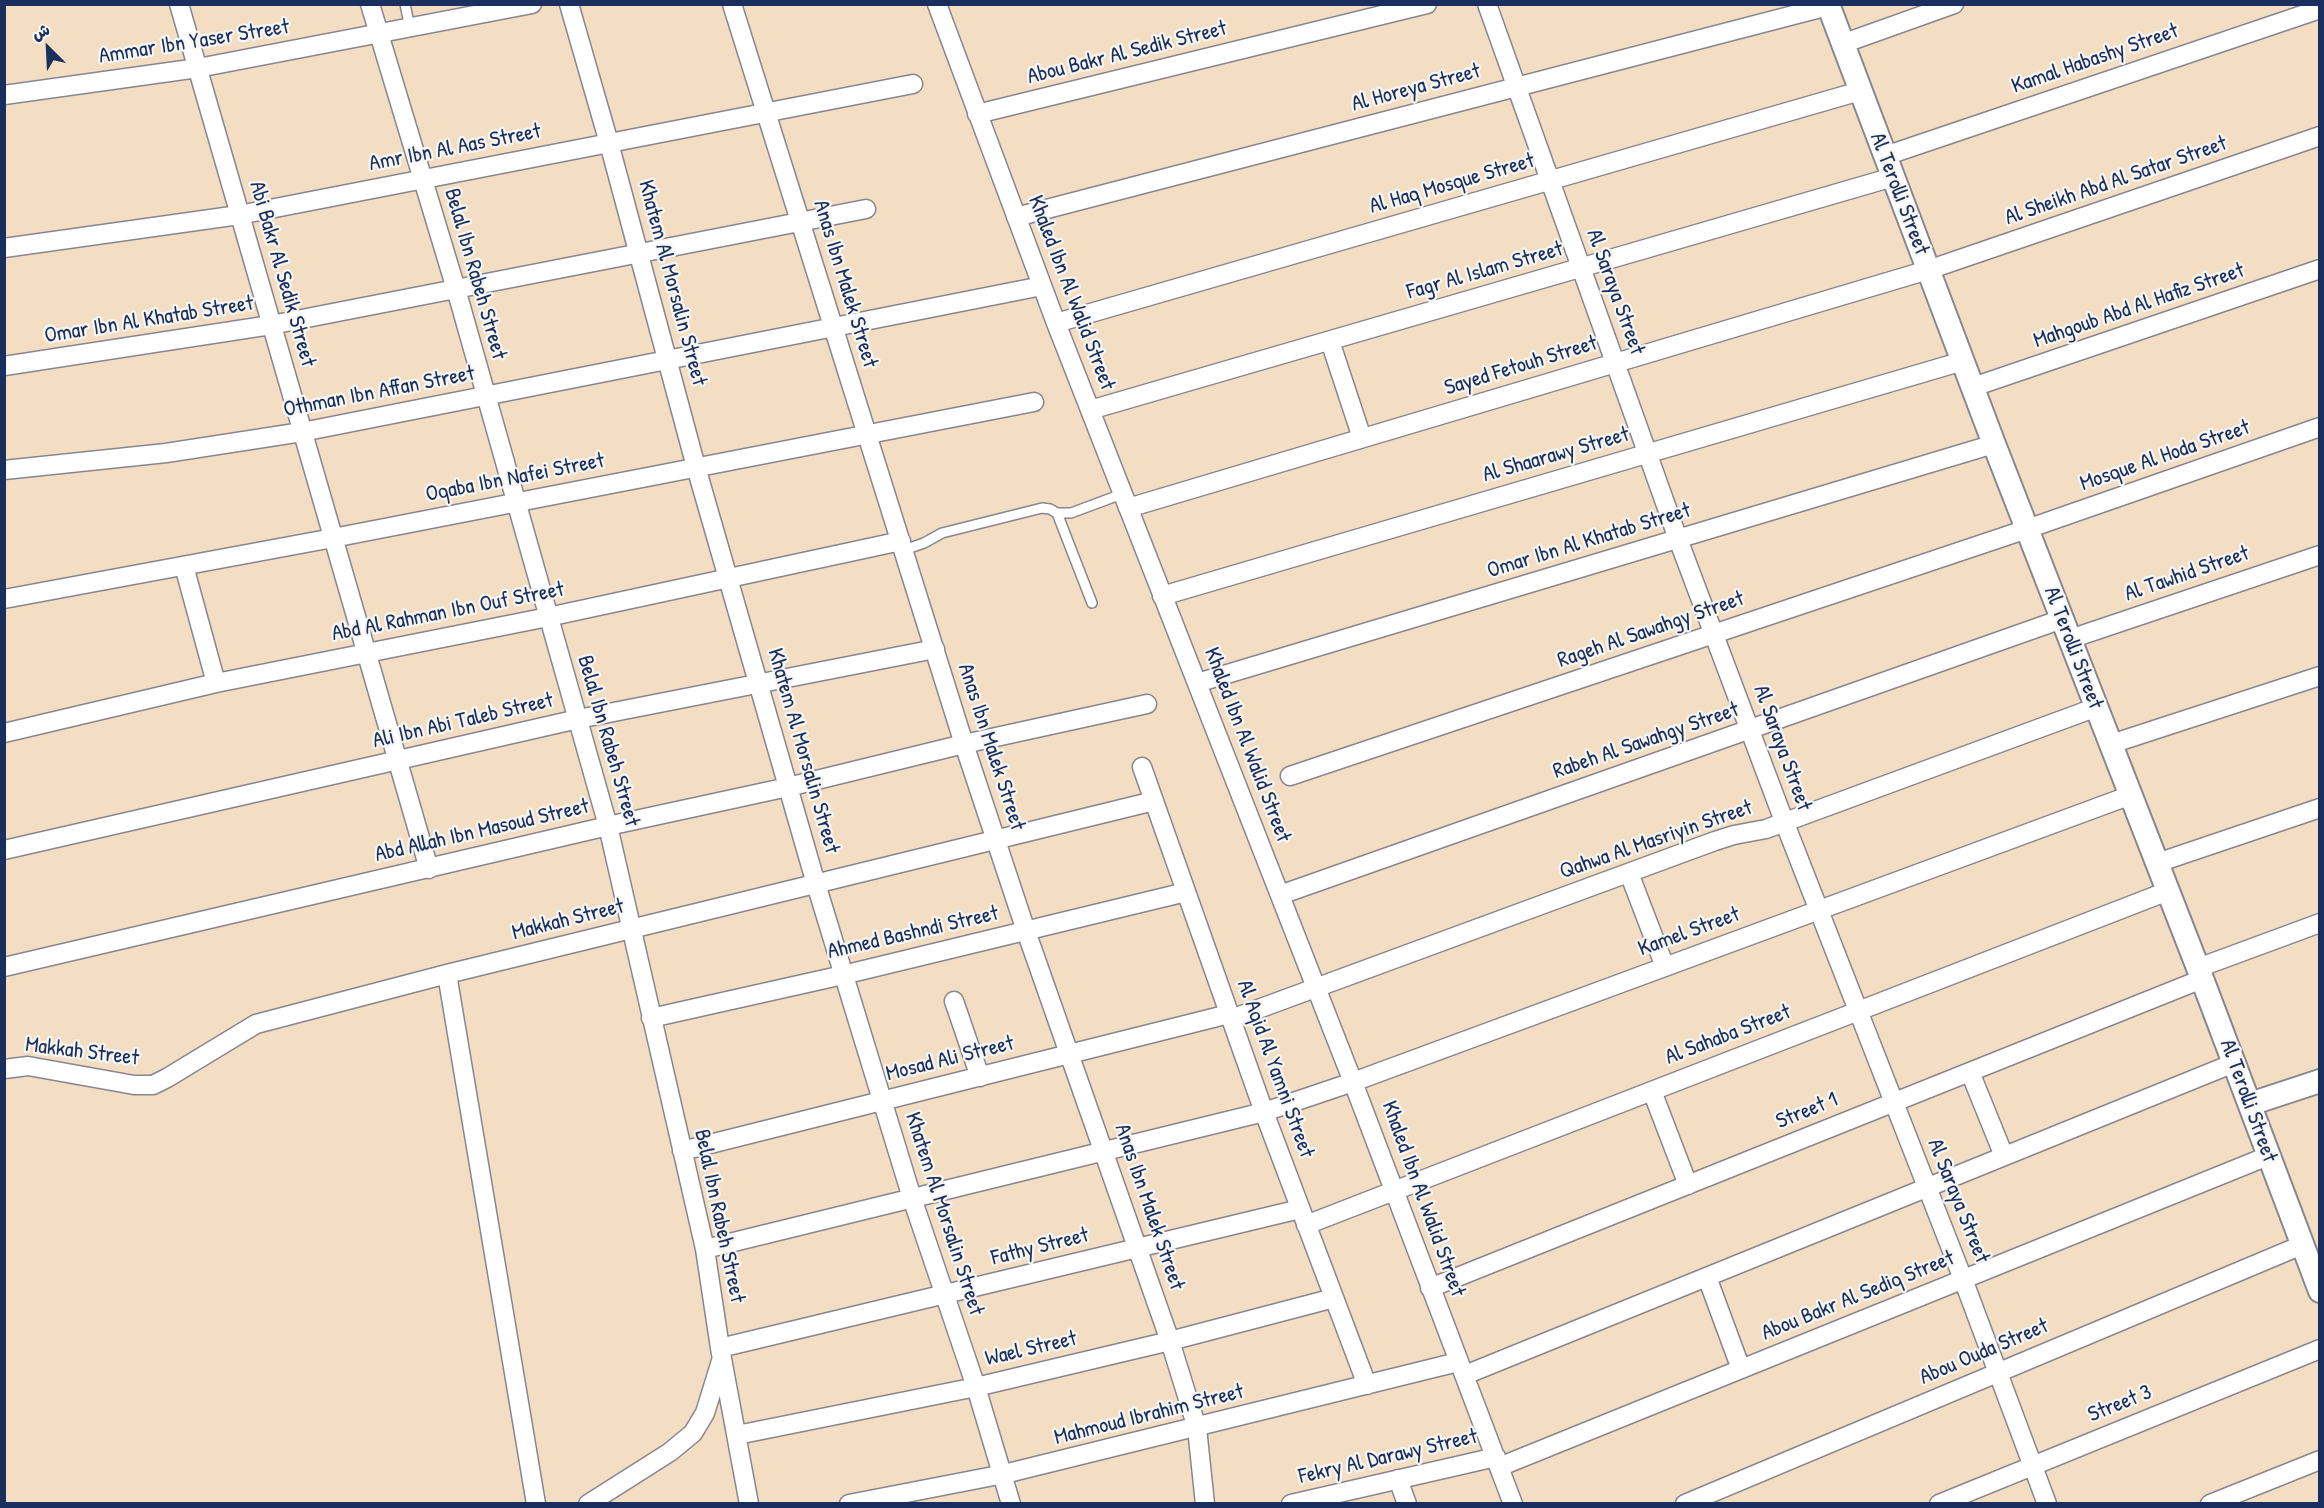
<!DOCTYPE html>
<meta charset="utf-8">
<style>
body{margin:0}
#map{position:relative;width:2324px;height:1508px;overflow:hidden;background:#f3dec3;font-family:"Patrick Hand","Playpen Sans Arabic",sans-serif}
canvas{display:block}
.frame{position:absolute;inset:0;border:6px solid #1b2f5e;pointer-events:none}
.north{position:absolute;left:18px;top:18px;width:60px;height:60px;-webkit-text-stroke:4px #f6f6f2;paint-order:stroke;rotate:336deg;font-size:16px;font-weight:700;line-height:24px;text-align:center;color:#1b2f5e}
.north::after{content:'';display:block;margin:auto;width:21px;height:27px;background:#1b2f5e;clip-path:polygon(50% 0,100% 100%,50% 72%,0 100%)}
</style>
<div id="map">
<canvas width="2324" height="1508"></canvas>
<div class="frame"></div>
<div class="north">ش</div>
</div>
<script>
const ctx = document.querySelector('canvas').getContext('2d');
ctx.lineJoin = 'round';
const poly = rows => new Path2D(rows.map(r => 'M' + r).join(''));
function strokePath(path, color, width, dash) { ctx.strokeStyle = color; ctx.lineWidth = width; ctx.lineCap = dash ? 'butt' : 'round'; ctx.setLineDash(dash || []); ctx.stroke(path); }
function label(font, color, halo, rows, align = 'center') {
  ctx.font = font + ' "Patrick Hand",sans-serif'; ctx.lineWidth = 4.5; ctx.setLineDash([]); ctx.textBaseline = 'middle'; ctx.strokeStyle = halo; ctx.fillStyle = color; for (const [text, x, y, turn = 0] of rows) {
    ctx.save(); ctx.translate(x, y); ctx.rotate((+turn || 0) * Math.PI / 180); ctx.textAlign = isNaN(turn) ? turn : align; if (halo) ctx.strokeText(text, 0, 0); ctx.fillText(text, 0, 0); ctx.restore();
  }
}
const service = poly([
 [405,4,410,28],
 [1057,513,1092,603],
 [904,550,924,543,942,533,1042,508,1050,509,1057,513,1071,513,1122,494]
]);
const minor = poly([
 [179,4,429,869],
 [370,4,456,289,608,826,705,1249,720,1348,749,1504],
 [569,4,609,143,696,467,816,884,912,1198,976,1387,1011,1504],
 [732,4,964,744,1026,931,1170,1341,1197,1428,1205,1504],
 [937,4,1056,323,1353,1082,1513,1504],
 [1487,4,1678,539,1784,821,1963,1279,2047,1504],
 [1842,44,1954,4],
 [4,95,198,68,532,4],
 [977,114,1427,4],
 [1885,156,2320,9],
 [1016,217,1828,6],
 [4,248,239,215,913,84],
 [1056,323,1860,91],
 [1330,341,1362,438],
 [4,366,271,325,866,209],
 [1973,387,2320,269],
 [1090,410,1893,177],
 [4,470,166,453,302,432,1042,286],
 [1128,508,1928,270,2320,136],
 [184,566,216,683],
 [1162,596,1963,361],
 [4,599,333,538,1034,402],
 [2070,639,2320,555],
 [1197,683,1994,444],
 [4,733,216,683,548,617,901,541],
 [2111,744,2320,676],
 [1142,767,1264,1112,1367,1385],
 [1290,776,2027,529,2320,427],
 [4,850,578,719,935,649],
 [2157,863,2320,808],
 [1629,873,1665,967],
 [1280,895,2062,619],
 [4,967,608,826,788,787,964,744,1147,704],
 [2198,968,2320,923],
 [447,974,536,1504],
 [954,1001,980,1077],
 [651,1018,843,975,1186,892],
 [1231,1019,1715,841,1734,835,1766,829,2097,707],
 [4,1069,28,1066,134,1085,153,1085,167,1078,256,1024,447,974,1154,801],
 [1970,1072,2004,1156],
 [1652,1091,1688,1185],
 [682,1151,1229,1014],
 [1306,1225,2168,891],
 [705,1249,1264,1112,1353,1082,2131,795],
 [1707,1277,1741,1369],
 [1430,1288,2202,979],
 [720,1348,1300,1209],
 [1465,1375,2234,1063],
 [737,1435,976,1387,1170,1341,1334,1298],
 [1499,1467,2268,1156],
 [1398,1479,1407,1504],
 [588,1504,670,1452,693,1433,705,1413,721,1361],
 [849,1504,1004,1474,1458,1362],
 [1291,1504,1496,1457],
 [1685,1504,2302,1245],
 [1939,1504,2320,1349],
 [2210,1504,2320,1460]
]);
const tertiary = poly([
 [1828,4,1994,444,2198,968,2320,1291],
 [2250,1104,2320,1081]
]);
strokePath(service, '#878690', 12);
strokePath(minor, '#878690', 21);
strokePath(tertiary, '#878690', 26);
strokePath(service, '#fff', 9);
strokePath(minor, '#fff', 18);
strokePath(tertiary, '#fff', 22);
label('22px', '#1b2f5e', '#f6f6f2', [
 ["Ammar Ibn Yaser Street",194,42,-9],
 ["Abou Bakr Al Sedik Street",1127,53,-14],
 ["Kamal Habashy Street",2095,59,-19],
 ["Al Horeya Street",1416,88,-15],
 ["Amr Ibn Al Aas Street",455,148,-11],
 ["Al Sheikh Abd Al Satar Street",2116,181,-19],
 ["Al Haq Mosque Street",1452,184,-16],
 ["Al Terolli Street",1899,194,69],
 ["Fagr Al Islam Street",1485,271,-16],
 ["Abi Bakr Al Sedik Street",282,274,74],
 ["Belal Ibn Rabeh Street",475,274,74],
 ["Khatem Al Morsalin Street",672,283,75],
 ["Anas Ibn Malek Street",845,284,73],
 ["Al Saraya Street",1615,292,70],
 ["Khaled Ibn Al Walid Street",1071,293,69],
 ["Mahgoub Abd Al Hafiz Street",2139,306,-19],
 ["Omar Ibn Al Khatab Street",149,320,-9],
 ["Sayed Fetouh Street",1521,366,-17],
 ["Othman Ibn Affan Street",379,392,-11],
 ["Al Shaarawy Street",1556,455,-16],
 ["Mosque Al Hoda Street",2165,456,-19],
 ["Oqaba Ibn Nafei Street",515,478,-11],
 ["Omar Ibn Al Khatab Street",1589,541,-17],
 ["Al Tawhid Street",2187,574,-19],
 ["Abd Al Rahman Ibn Ouf Street",448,612,-11],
 ["Rageh Al Sawahgy Street",1651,630,-19],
 ["Al Terolli Street",2073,648,69],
 ["Ali Ibn Abi Taleb Street",463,721,-13],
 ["Belal Ibn Rabeh Street",608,741,74],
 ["Rabeh Al Sawahgy Street",1646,741,-19],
 ["Khaled Ibn Al Walid Street",1247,745,69],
 ["Anas Ibn Malek Street",991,747,72],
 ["Al Saraya Street",1782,748,70],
 ["Khatem Al Morsalin Street",803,751,74],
 ["Abd Allah Ibn Masoud Street",482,831,-13],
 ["Qahwa Al Masriyin Street",1656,840,-19],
 ["Makkah Street",568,920,-14],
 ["Kamel Street",1689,932,-20],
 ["Ahmed Bashndi Street",913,933,-13],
 ["Al Sahaba Street",1728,1035,-21],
 ["Makkah Street",82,1052,7],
 ["Mosad Ali Street",950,1059,-14],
 ["Al Aqid Al Yamni Street",1275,1069,70],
 ["Al Terolli Street",2248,1101,70],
 ["Street 1",1807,1111,-22],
 ["Khaled Ibn Al Walid Street",1423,1199,70],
 ["Al Saraya Street",1958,1201,68],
 ["Anas Ibn Malek Street",1149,1207,71],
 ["Khatem Al Morsalin Street",944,1214,72],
 ["Belal Ibn Rabeh Street",719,1216,78],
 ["Fathy Street",1040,1247,-14],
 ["Abou Bakr Al Sediq Street",1858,1296,-22],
 ["Wael Street",1031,1349,-13],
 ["Abou Ouda Street",1984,1352,-23],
 ["Street 3",2120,1404,-22],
 ["Mahmoud Ibrahim Street",1149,1415,-14],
 ["Fekry Al Darawy Street",1388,1457,-13]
]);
</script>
